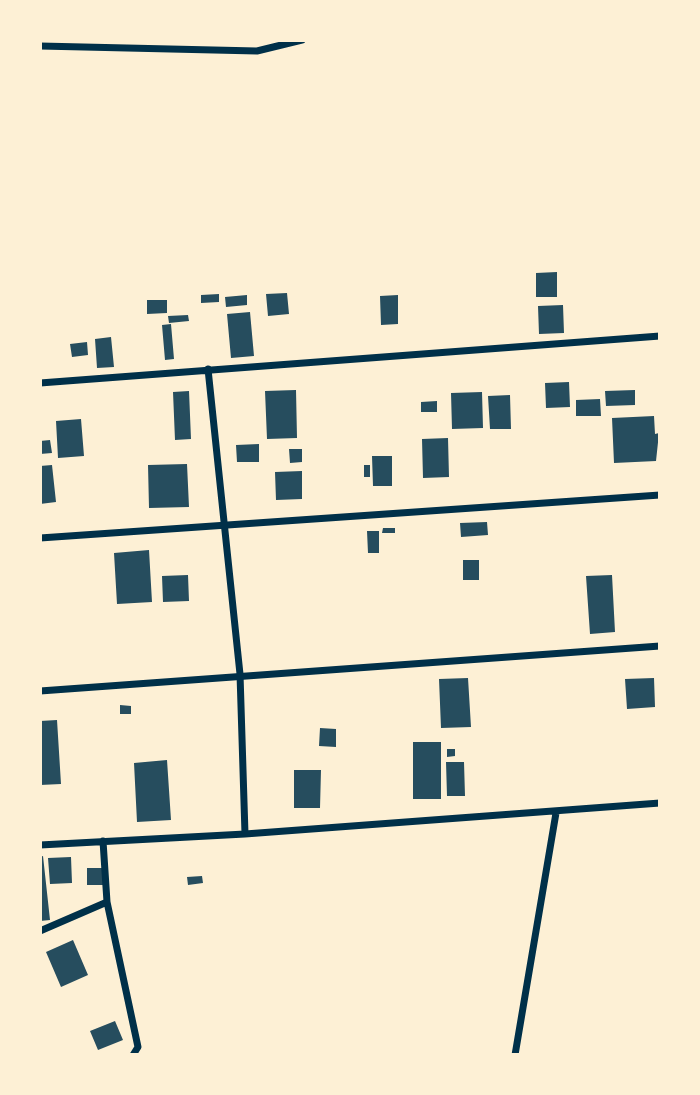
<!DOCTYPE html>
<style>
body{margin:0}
#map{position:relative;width:700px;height:1095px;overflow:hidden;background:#fdf0d5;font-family:"Roboto Condensed",sans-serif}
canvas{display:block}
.frame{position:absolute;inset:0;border:42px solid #fdf0d5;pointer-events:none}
</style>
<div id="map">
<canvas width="700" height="1095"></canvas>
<div class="frame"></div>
</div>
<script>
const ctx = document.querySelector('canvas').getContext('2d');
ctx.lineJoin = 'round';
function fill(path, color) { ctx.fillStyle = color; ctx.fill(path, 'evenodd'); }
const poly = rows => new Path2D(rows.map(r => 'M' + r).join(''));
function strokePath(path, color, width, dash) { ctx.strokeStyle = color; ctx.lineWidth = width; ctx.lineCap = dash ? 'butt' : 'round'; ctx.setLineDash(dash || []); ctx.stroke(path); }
fill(poly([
 [557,272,557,297,536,297,536,273],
 [287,293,289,314,268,316,266,294],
 [219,294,219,302,201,303,201,295],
 [247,295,247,305,226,307,225,297],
 [398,295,398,324,381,325,380,296],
 [147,300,167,300,167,313,147,314],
 [563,305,564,333,539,334,538,306],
 [250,312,254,356,231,358,227,314],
 [188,315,189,321,169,323,168,316],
 [171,324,174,359,165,360,162,325],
 [111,337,114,367,97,368,95,339],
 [87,342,88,355,72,357,70,344],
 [569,382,570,407,546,408,545,383],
 [296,390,297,438,267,439,265,391],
 [635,390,635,405,606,406,605,391],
 [189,391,191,439,175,440,173,392],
 [482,392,483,428,452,429,451,393],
 [510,395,511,429,490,429,488,396],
 [600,399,601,416,576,416,576,400],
 [437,401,437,412,421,412,421,402],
 [654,416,655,434,659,433,656,461,614,463,612,418],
 [81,419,84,456,58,458,56,421],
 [448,438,449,477,423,478,422,439],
 [50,440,52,453,40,454,40,441],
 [259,444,259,462,237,462,236,445],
 [289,449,302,449,302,462,290,463],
 [372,456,392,456,392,486,373,486],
 [187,464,189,507,149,508,148,465],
 [52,465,56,502,40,504,40,466],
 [364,465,370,465,370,477,364,477],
 [302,471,302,499,276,500,275,472],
 [487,522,488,535,461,537,460,523],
 [383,528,395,528,395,533,382,533],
 [367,531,379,531,379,553,368,553],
 [149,550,152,602,117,604,114,553],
 [463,560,479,560,479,580,463,580],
 [188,575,189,601,163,602,162,576],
 [612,575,615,632,590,634,586,576],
 [468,678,471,727,441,728,439,679],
 [654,678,655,707,627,709,625,679],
 [120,705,131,706,131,714,120,714],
 [57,720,61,784,40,785,40,721],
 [320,728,336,729,336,747,319,746],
 [413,742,441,742,441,799,413,799],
 [447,749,455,749,455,756,447,757],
 [167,760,171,820,137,822,134,763],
 [446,762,464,762,465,796,447,796],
 [294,770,321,770,320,808,294,808],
 [43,856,50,920,40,921,40,857],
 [71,857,72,883,50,884,48,858],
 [87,868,104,868,104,885,87,885],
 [202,876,203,883,188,885,187,877],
 [73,940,88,975,61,987,46,952],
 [115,1021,123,1040,98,1050,90,1031]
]), '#264d5e');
strokePath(poly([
 [40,46,257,51,302,40],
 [208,369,240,674,245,834],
 [40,383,660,336],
 [40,538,660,495],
 [40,691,660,646],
 [103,841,107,902,138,1047,133,1055],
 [40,845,245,834,660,803],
 [40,931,107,902],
 [515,1055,556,813]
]), '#003049', 7);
</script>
